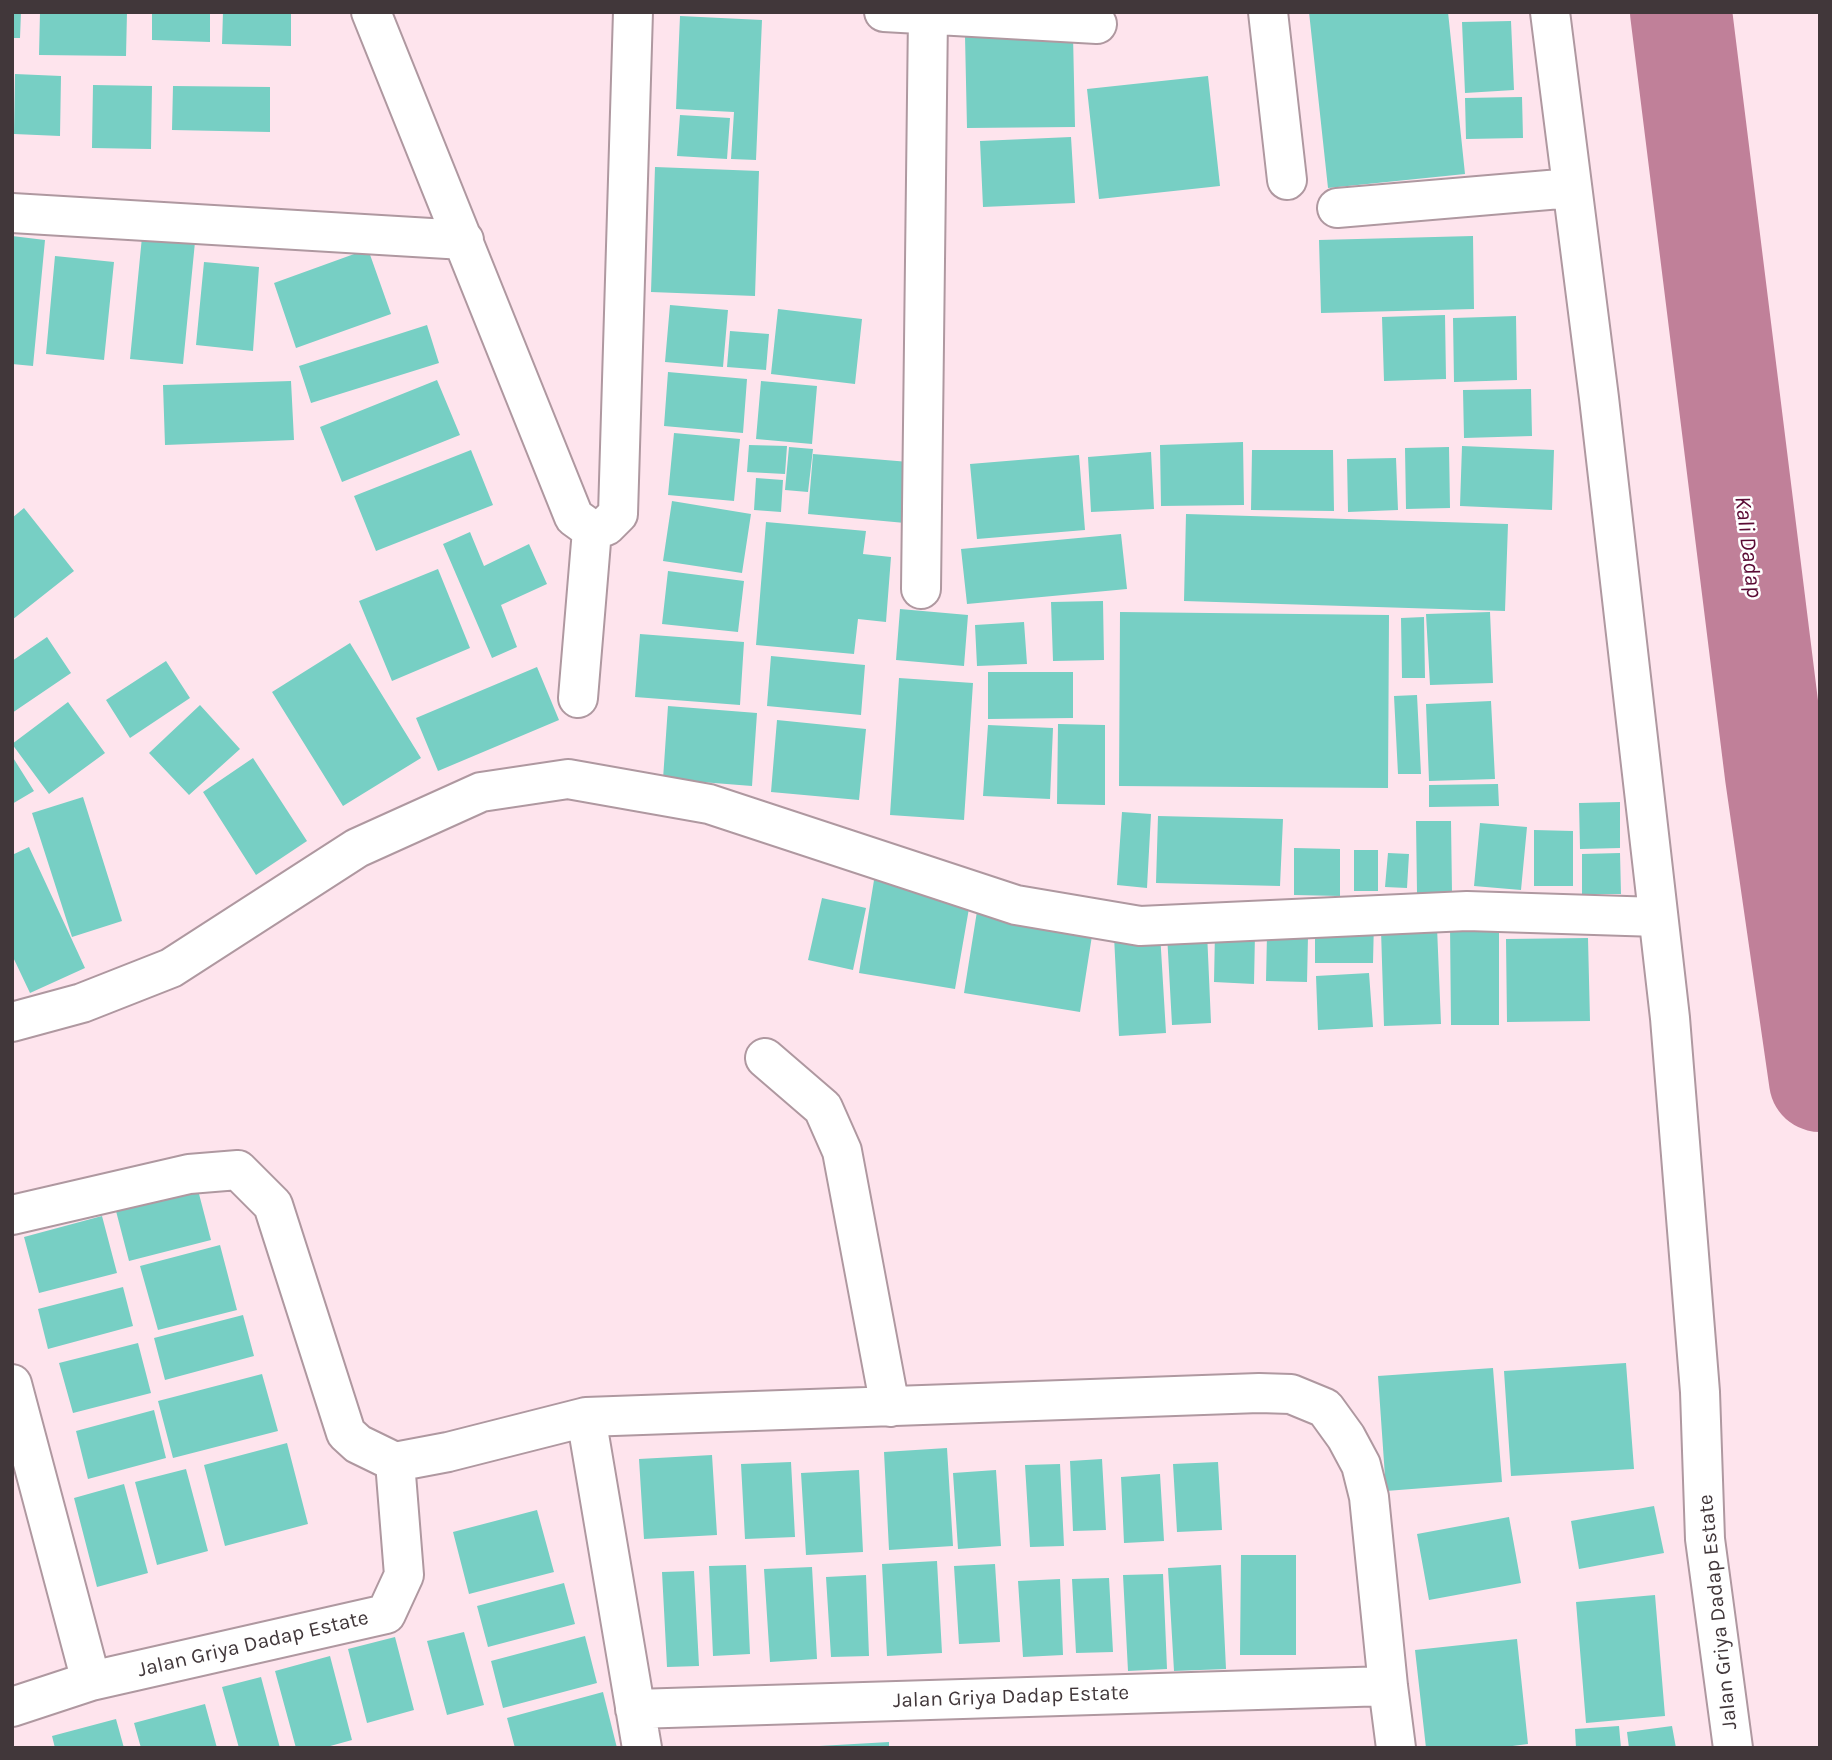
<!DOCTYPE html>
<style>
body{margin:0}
#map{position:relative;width:1832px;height:1760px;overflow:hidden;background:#fee4ed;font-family:Karla,sans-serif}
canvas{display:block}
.frame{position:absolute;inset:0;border:14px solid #41373a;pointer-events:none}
</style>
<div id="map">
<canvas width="1832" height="1760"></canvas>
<div class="frame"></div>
</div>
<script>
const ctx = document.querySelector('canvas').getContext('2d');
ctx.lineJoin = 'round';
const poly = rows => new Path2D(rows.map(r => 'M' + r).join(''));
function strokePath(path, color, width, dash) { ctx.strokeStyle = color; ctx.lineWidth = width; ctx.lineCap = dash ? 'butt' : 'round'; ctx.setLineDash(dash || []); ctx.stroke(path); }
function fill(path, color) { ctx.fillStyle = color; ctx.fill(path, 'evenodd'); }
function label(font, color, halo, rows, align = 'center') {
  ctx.font = font + ' Karla,sans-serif'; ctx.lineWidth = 5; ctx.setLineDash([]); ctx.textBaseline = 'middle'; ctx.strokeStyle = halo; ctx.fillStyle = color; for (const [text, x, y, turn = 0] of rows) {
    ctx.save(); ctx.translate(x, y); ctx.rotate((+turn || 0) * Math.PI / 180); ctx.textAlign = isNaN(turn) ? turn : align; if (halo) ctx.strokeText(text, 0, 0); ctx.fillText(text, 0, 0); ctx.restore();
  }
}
strokePath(poly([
 [1681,12,1776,776,1820,1081]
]), '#c08099', 102);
fill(poly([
 [12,12,21,12,20,38,12,38],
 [40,12,127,12,126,56,39,55],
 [152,12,210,12,210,42,152,40],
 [223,12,291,12,291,46,222,44],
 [1309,12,1448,12,1465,174,1328,188],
 [680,16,762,20,756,160,731,159,734,112,676,109],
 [1511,21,1514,90,1465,93,1462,22],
 [1073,35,1075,127,967,128,965,36],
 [15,74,61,76,60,136,14,134],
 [1208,76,1220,186,1099,199,1087,89],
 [93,85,152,86,151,149,92,148],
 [173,86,270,87,270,132,172,130],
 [1522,97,1523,138,1466,139,1465,98],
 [680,115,730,118,727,159,677,156],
 [1071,137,1075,203,983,207,980,141],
 [655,167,759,171,755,296,651,292],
 [12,236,45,240,33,366,12,364],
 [1473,236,1474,309,1321,313,1319,240],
 [142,237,195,242,183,364,130,359],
 [368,249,391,314,296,348,274,283],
 [55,256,114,262,104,360,46,354],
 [204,262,259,267,253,351,196,345],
 [670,305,728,310,723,367,665,362],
 [778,309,862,319,855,384,771,374],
 [1445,315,1446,379,1384,381,1382,317],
 [1516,316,1517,380,1454,382,1453,318],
 [427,325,439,363,311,403,299,366],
 [730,331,769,334,766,370,727,367],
 [668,372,747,379,743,433,664,426],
 [437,380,460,435,342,482,320,427],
 [291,381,294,440,165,445,163,385],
 [761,381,817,386,812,444,756,439],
 [1531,389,1532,436,1464,438,1463,390],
 [674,433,740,439,734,501,668,495],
 [1243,442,1244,505,1161,506,1160,445],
 [749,445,787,446,785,474,747,472],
 [1462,446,1554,450,1552,510,1460,506],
 [789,447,813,449,808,492,785,490],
 [1449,447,1450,508,1406,509,1405,448],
 [471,450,493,505,376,551,354,496],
 [1252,450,1333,450,1334,511,1251,510],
 [1151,452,1154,509,1091,512,1088,457],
 [813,454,909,462,905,523,808,514],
 [1079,455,1085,530,977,539,970,464],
 [1396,458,1398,510,1348,512,1347,459],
 [756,478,783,480,781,512,754,510],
 [672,501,751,514,742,573,663,561],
 [24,508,74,571,12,620,12,518],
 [1186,514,1508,524,1505,611,1184,601],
 [766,522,866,531,863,554,891,557,886,622,858,619,854,654,756,645],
 [470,532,484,566,529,544,547,584,501,605,517,647,492,658,443,544],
 [1121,534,1127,589,967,604,961,549],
 [438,569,470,648,392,681,359,601],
 [668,571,744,581,738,632,662,624],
 [1103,601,1104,660,1053,661,1051,602],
 [900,609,968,615,964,666,896,660],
 [1120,612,1389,615,1388,788,1119,786],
 [1490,612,1493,683,1430,685,1426,614],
 [1424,617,1425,678,1402,678,1401,618],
 [1024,622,1027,664,977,666,975,625],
 [640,634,744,642,740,705,635,697],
 [47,637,71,673,12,713,12,661],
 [350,643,421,758,343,806,272,692],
 [771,656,865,665,861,715,767,706],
 [166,661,190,698,130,738,106,700],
 [537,667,559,720,438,771,416,718],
 [988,672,1073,672,1073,718,988,719],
 [899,678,973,683,964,820,890,815],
 [1417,695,1421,774,1398,774,1394,696],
 [1491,701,1495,779,1429,781,1426,704],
 [68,702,105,753,49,794,12,744],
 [200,705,240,749,189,795,149,753],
 [668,706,757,713,752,786,663,779],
 [777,720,866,729,859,800,771,792],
 [1058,724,1105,725,1105,805,1057,804],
 [988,725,1053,728,1050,799,983,796],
 [12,756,34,791,12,804],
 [253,758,307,841,256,875,203,792],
 [1498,784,1499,806,1429,807,1429,785],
 [83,797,122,921,72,937,32,813],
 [1620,802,1620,848,1580,849,1579,803],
 [1122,812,1151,814,1147,888,1117,885],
 [1158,816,1283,819,1280,886,1156,883],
 [1416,821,1451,821,1452,893,1417,893],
 [1480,823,1527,827,1521,890,1474,886],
 [1534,830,1573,831,1573,886,1534,886],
 [29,847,85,968,30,993,12,955,12,855],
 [1294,848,1340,849,1340,896,1294,895],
 [1354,850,1378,850,1378,891,1354,891],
 [1388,853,1409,854,1407,888,1385,887],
 [1620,853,1621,894,1582,894,1582,854],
 [875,874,972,891,955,989,859,973],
 [822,898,866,908,853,970,808,960],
 [978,905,1094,923,1080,1012,964,993],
 [1315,919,1374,920,1373,963,1315,963],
 [1450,925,1499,925,1499,1025,1451,1025],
 [1437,927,1441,1024,1384,1026,1381,930],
 [1215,931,1255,933,1254,984,1214,982],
 [1207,932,1211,1023,1172,1025,1167,934],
 [1160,933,1166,1033,1119,1036,1114,936],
 [1267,934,1308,936,1307,982,1266,981],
 [1588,938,1590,1021,1507,1022,1506,939],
 [1369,973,1373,1027,1318,1030,1316,976],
 [198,1190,211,1240,129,1261,116,1211],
 [102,1216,117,1273,39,1293,24,1237],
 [220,1245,237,1310,158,1330,140,1266],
 [123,1287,133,1326,48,1349,38,1309],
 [243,1315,254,1356,165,1380,154,1338],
 [138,1343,151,1393,73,1413,59,1363],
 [1626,1363,1634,1469,1511,1476,1504,1371],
 [1493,1368,1502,1482,1386,1491,1378,1376],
 [262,1374,278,1431,173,1458,158,1401],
 [154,1410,166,1458,88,1479,76,1431],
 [287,1443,308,1524,225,1546,204,1465],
 [947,1448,953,1546,889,1550,884,1452],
 [712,1455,717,1535,644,1539,639,1459],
 [1102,1459,1106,1530,1073,1531,1070,1461],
 [791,1462,795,1537,745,1539,741,1464],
 [1218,1462,1222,1530,1177,1532,1173,1464],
 [1060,1464,1064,1546,1030,1547,1025,1465],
 [186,1469,208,1551,157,1565,135,1482],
 [859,1470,863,1552,806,1555,801,1473],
 [996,1470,1001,1546,958,1549,953,1473],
 [1160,1474,1164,1541,1124,1543,1121,1477],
 [124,1484,148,1573,97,1587,74,1498],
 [1654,1506,1664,1553,1579,1569,1571,1521],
 [537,1510,554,1572,469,1594,453,1532],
 [1509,1517,1521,1583,1429,1600,1417,1534],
 [1241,1555,1296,1555,1296,1655,1240,1655],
 [937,1561,942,1653,887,1656,882,1564],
 [995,1564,1000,1642,959,1644,954,1566],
 [746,1565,750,1654,713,1656,709,1566],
 [1221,1565,1226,1669,1174,1671,1168,1568],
 [812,1567,817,1659,770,1662,764,1569],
 [694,1571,699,1666,667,1667,662,1572],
 [1163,1574,1167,1669,1128,1671,1123,1575],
 [866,1575,869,1656,831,1657,826,1577],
 [1109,1578,1113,1652,1076,1653,1072,1579],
 [1060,1579,1063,1655,1023,1657,1018,1581],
 [564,1583,575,1624,488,1647,477,1606],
 [1655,1595,1665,1716,1586,1723,1576,1602],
 [464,1632,484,1705,447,1715,427,1641],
 [585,1636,597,1683,503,1708,491,1661],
 [395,1637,414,1710,367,1723,348,1649],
 [1517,1639,1528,1744,1497,1748,1426,1748,1415,1650],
 [330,1656,352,1740,323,1748,296,1748,275,1671],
 [261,1677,280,1748,239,1748,222,1687],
 [603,1692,617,1748,515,1748,507,1718],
 [205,1704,217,1748,141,1748,134,1723],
 [116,1719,124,1748,55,1748,52,1736],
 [1619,1726,1621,1748,1576,1748,1575,1729],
 [1672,1726,1676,1748,1629,1748,1627,1732],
 [889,1742,889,1748,819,1748,819,1746]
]), '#77cfc4');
const minor = poly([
 [371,12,574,517,592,530],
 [884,12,1097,24],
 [1268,12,1287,180],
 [1550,12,1599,398,1670,1018,1700,1392,1705,1539,1733,1748],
 [1337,208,1572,188],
 [12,213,464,240],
 [592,530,606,526,618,514,633,12],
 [921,589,928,15],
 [578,698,592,530],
 [12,1022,82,1003,171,968,357,848,481,792,568,779,709,804,1016,905,1140,926,1467,911,1658,917],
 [765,1058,823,1108,842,1151,890,1407],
 [12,1215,189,1174,238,1170,273,1205,346,1433,358,1444,395,1462],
 [12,1384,91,1681],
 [586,1417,642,1748],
 [12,1707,91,1681,386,1614,404,1575,395,1462,448,1452,586,1417,1259,1393,1291,1394,1325,1408,1346,1437,1361,1465,1369,1497,1388,1686,1396,1748],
 [635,1709,1388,1686]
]);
strokePath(minor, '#af98a0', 42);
strokePath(minor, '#fff', 38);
label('21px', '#41373a', '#fff', [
 ["Jalan Griya Dadap Estate",1718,1612,-96],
 ["Jalan Griya Dadap Estate",253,1644,-13],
 ["Jalan Griya Dadap Estate",1011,1697,-2]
]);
label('italic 23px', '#5a0b35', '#fff', [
 ["Kali Dadap",1748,547,83]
]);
</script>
